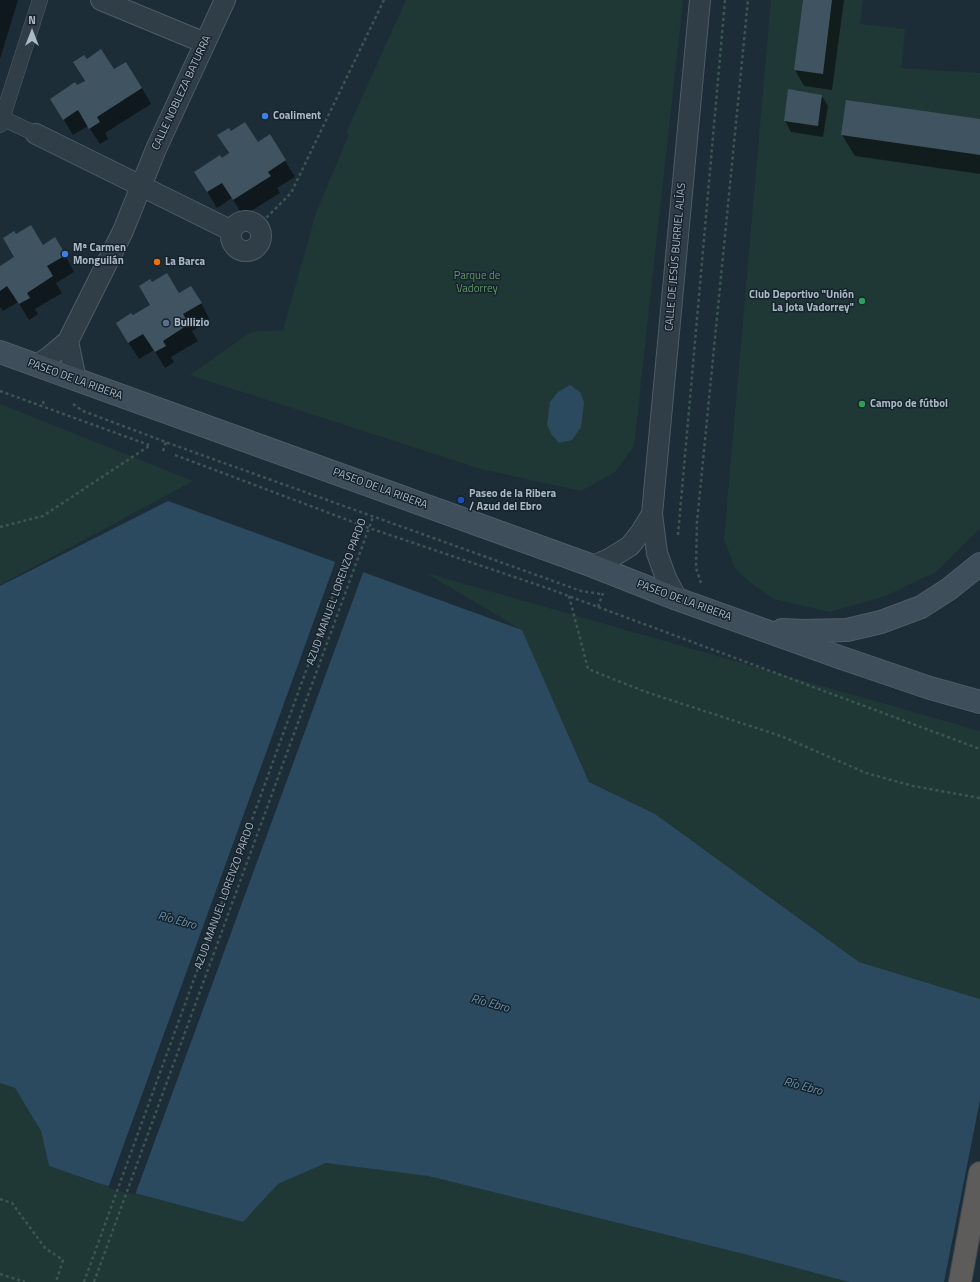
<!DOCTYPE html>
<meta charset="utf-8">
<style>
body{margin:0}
#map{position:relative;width:980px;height:1282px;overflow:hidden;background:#1d2d37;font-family:"Titillium Web",sans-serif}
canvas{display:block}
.north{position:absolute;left:12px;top:12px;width:40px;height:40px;-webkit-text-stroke:3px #16232c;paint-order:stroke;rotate:0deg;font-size:11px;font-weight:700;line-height:16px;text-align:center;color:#aab9c5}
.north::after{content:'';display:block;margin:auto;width:14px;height:18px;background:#aab9c5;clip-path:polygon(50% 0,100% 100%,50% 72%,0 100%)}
</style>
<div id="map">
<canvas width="980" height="1282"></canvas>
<div class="north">N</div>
</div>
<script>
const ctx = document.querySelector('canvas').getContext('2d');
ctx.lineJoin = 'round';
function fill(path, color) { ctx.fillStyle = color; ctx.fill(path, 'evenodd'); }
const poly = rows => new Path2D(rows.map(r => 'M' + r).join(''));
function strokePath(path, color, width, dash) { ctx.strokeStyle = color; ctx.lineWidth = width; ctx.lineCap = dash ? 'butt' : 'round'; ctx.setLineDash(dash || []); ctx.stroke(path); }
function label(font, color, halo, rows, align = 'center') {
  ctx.font = font + ' "Titillium Web",sans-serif'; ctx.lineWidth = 3; ctx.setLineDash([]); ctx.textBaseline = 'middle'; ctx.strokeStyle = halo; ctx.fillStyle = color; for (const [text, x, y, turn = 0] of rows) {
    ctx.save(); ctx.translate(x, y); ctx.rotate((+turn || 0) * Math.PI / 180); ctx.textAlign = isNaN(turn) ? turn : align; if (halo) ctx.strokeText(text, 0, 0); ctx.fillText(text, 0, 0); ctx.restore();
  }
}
fill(poly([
 [406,0,683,0,634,446,615,472,581,491,481,469,190,375,251,332,283,330,316,213,349,134,346,133],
 [771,0,863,0,860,24,905,29,901,68,980,73,980,529,936,572,885,596,830,612,774,599,752,584,735,568,724,539],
 [0,404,193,481,0,585],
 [426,573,980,731,980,999,859,962,655,814,589,782,522,630],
 [0,1083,15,1088,41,1131,49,1166,101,1184,243,1222,278,1184,326,1163,428,1176,744,1254,850,1282,0,1282]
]), '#1f3836');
fill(poly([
 [570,385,580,392,584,402,581,427,572,440,559,443,552,435,547,425,550,402,558,392],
 [168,501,522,630,589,782,655,814,859,962,980,999,980,1282,849,1282,744,1254,428,1176,326,1163,278,1184,243,1222,101,1184,49,1166,41,1131,15,1088,0,1083,0,586]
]), '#2c4a5f');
fill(poly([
 [336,560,364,570,135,1195,108,1188],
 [980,1100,980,1282,944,1282]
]), '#1d2d37');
fill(poly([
 [0,0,18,0,0,59],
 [804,0,844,0,832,90,804,86,795,70],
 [86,60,113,70,142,88,151,104,105,133,108,139,100,144,88,126,73,135,61,115,77,87,85,82,74,63],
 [822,96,828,106,823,137,791,132,785,121],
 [980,120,980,174,855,156,842,135],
 [230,132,258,143,269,135,295,177,277,188,280,193,243,216,232,198,217,208,205,188,221,160,229,154,218,136],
 [16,236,65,255,74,272,56,283,62,293,35,309,38,314,29,320,18,302,3,311,0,307,0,267,15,257],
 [152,284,201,303,210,320,192,331,198,341,171,357,174,362,165,368,154,350,139,359,126,339,133,317,151,306]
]), '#0007');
fill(poly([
 [803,0,832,0,823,74,794,70],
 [101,49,114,69,126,62,142,88,97,117,100,122,89,129,78,110,63,120,50,99,75,82,77,85,85,81,73,62,84,55,87,59],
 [788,89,822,95,818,126,784,121],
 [846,100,980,119,980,155,841,135],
 [245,122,258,142,270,134,286,160,268,172,271,176,233,200,222,183,207,192,194,172,220,155,222,158,229,153,217,135,229,128,231,131],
 [31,225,43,245,55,237,66,255,47,266,53,276,27,293,30,298,19,304,7,286,0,291,0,266,14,257,3,238,14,231,16,234],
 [167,273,179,293,191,286,202,303,183,314,189,324,163,341,166,346,155,352,143,334,128,343,116,323,131,313,133,315,150,305,139,286,150,279,152,282]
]), '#3f5360');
const pedestrian = poly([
 [2,118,36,134],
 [0,125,40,0]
]);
const minor = poly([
 [101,0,205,43],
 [36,134,232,231],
 '231 236a15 15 0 1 1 30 0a15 15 0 1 1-30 0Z',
 [68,341,76,380],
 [36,365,48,358,68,341,123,231,156,149,225,0],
 [593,566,609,559,630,546,641,532,652,514],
 [677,599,666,578,657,553,652,514,700,0]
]);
const secondary = poly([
 [0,352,593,566,677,599,839,657,930,688,980,702],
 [782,630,803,631,847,630,881,622,921,607,949,589,980,564]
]);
const trunk = poly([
 [960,1282,980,1173]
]);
strokePath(pedestrian, '#4e5c66', 16);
strokePath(minor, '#4e5c66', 22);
strokePath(secondary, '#4e5c66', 24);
strokePath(trunk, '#3b4952', 24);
strokePath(poly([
 [258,226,291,193,384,0],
 [0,391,149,445],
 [43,404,44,399],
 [73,404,83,411,171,444,581,591,600,594],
 [163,451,166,442],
 [175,455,369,528,547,588,980,749],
 [0,527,43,516,149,446],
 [678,535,725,0],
 [701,583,696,568,697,522,748,0],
 [569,596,588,669,646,692,781,736,866,773,913,786,980,798],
 [598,607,603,593],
 [0,1199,12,1203,45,1248,63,1260,56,1282],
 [0,1274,25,1282],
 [84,1282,315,646,358,524],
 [94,1282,373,517]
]), '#3c5553', 2.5, [3, 3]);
strokePath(pedestrian, '#303e48', 15);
strokePath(minor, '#303e48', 20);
strokePath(secondary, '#3e4e5b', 22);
strokePath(trunk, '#5e5c5a', 22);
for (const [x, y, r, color] of [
 [265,116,4,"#3f7fe0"],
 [65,254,4,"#3f7fe0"],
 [157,262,4,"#e8710a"],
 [862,301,4,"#2e9e5b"],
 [166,323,4,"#5c6f8a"],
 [862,404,4,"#2e9e5b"],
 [461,500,4,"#1a4fb4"]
]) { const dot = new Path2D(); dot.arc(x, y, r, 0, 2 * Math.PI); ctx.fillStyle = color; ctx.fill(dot); strokePath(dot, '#16232c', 1.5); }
label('11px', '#aab9c5', '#16232c', [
 ["CALLE NOBLEZA BATURRA",182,93,-65],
 ["CALLE DE JESÚS BURRIEL ALÍAS",676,257,-85],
 ["PASEO DE LA RIBERA",75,380,20],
 ["PASEO DE LA RIBERA",380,489,20],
 ["AZUD MANUEL LORENZO PARDO",337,592,-70],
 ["PASEO DE LA RIBERA",684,601,20],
 ["AZUD MANUEL LORENZO PARDO",225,896,-70]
]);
label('bold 11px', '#aab9c5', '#16232c', [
 ["Coaliment",273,116],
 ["Mª Carmen",73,248],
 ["Monguilán",73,261],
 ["La Barca",165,262],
 ["Club Deportivo \"Unión",854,295,"right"],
 ["La Jota Vadorrey\"",854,308,"right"],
 ["Bullizio",174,323],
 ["Campo de fútbol",870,404],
 ["Paseo de la Ribera",469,494],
 ["/ Azud del Ebro",469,507]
], 'left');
label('11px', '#609762', '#16232c', [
 ["Parque de",477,276],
 ["Vadorrey",477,289]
]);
label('italic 12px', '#6691ad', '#16232c', [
 ["Río Ebro",177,921,15],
 ["Río Ebro",490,1004,15],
 ["Río Ebro",803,1087,15]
]);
</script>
